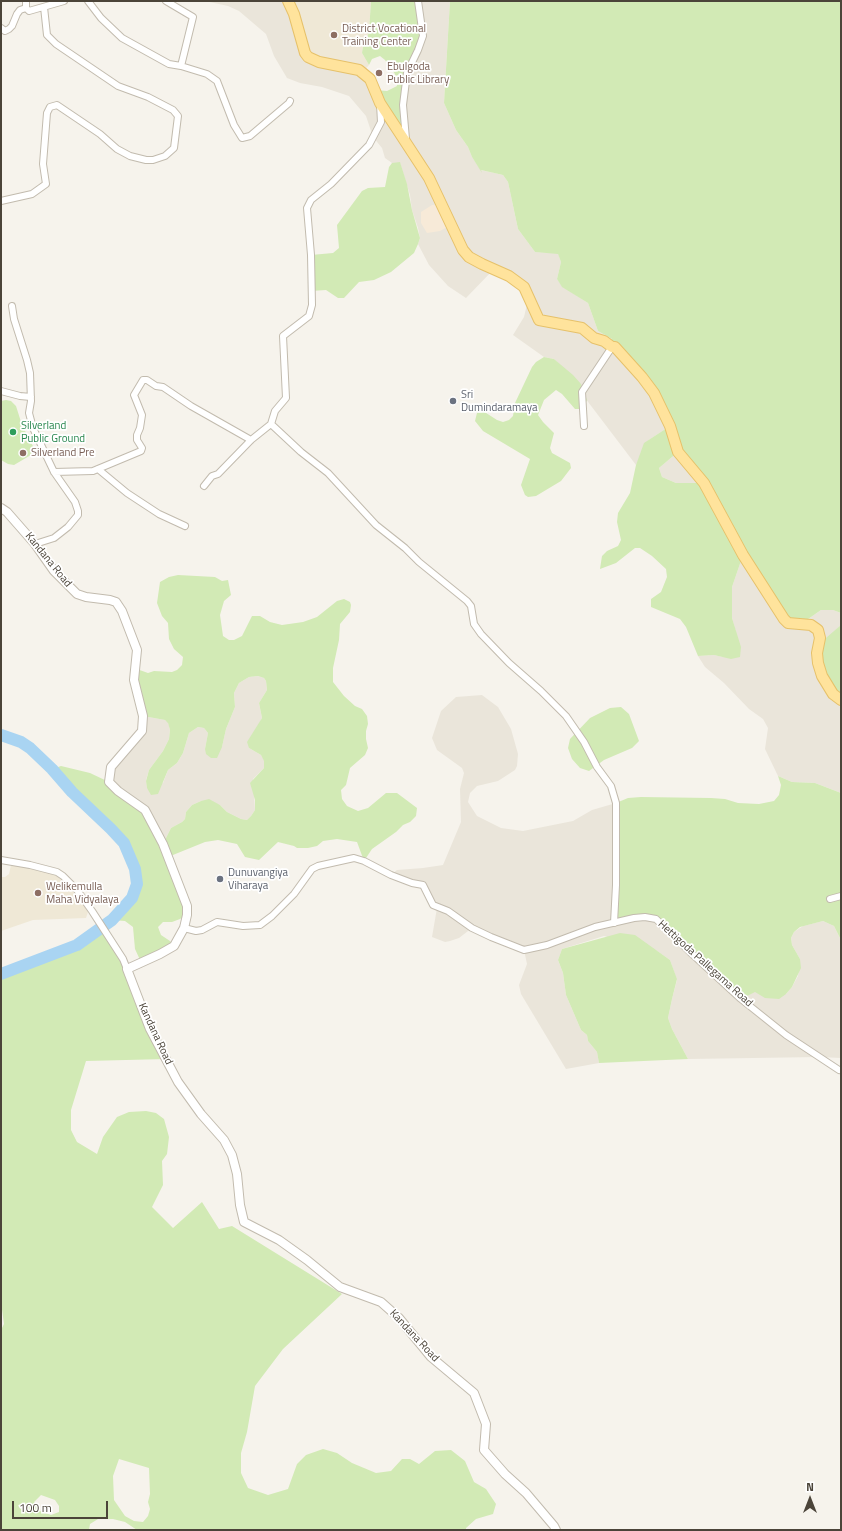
<!DOCTYPE html>
<style>
body{margin:0}
#map{position:relative;width:842px;height:1531px;overflow:hidden;background:#f6f3ec;font-family:"Titillium Web",sans-serif}
canvas{display:block}
.frame{position:absolute;inset:0;border:2px solid #4b4439;pointer-events:none}
.north{position:absolute;left:790px;top:1479px;width:40px;height:40px;-webkit-text-stroke:3px #fff;paint-order:stroke;rotate:0deg;font-size:11px;font-weight:700;line-height:16px;text-align:center;color:#4b4439}
.north::after{content:'';display:block;margin:auto;width:14px;height:18px;background:#4b4439;clip-path:polygon(50% 0,100% 100%,50% 72%,0 100%)}
.scale{position:absolute;left:12px;top:1501px;width:96px;height:18px;box-sizing:border-box;border:2px solid #4b4439;border-top:0;padding-left:5px;font-size:12px;line-height:14px;white-space:nowrap;color:#4b4439;-webkit-text-stroke:3px #fff;paint-order:stroke}
</style>
<div id="map">
<canvas width="842" height="1531"></canvas>
<div class="frame"></div>
<div class="north">N</div>
<div class="scale">100 m</div>
</div>
<script>
const ctx = document.querySelector('canvas').getContext('2d');
ctx.lineJoin = 'round';
function fill(path, color) { ctx.fillStyle = color; ctx.fill(path, 'evenodd'); }
const poly = rows => new Path2D(rows.map(r => 'M' + r).join(''));
function strokePath(path, color, width, dash) { ctx.strokeStyle = color; ctx.lineWidth = width; ctx.lineCap = dash ? 'butt' : 'round'; ctx.setLineDash(dash || []); ctx.stroke(path); }
function label(font, color, halo, rows, align = 'center') {
  ctx.font = font + ' "Titillium Web",sans-serif'; ctx.lineWidth = 3.5; ctx.setLineDash([]); ctx.textBaseline = 'middle'; ctx.strokeStyle = halo; ctx.fillStyle = color; for (const [text, x, y, turn = 0] of rows) {
    ctx.save(); ctx.translate(x, y); ctx.rotate((+turn || 0) * Math.PI / 180); ctx.textAlign = isNaN(turn) ? turn : align; if (halo) ctx.strokeText(text, 0, 0); ctx.fillText(text, 0, 0); ctx.restore();
  }
}
fill(poly([
 [205,1,288,1,375,90,403,105,418,1,450,1,444,103,456,130,468,147,472,157,481,170,503,175,508,182,518,229,535,252,558,253,561,262,557,279,562,286,588,303,598,331,612,339,642,377,670,426,649,440,636,465,560,365,554,359,544,357,513,335,524,317,529,296,494,269,466,298,448,286,429,265,418,244,420,238,418,228,412,210,410,195,400,163,392,163,385,158,382,148,373,137,366,116,349,96,322,87,300,83,287,78,274,56,266,34,239,11,228,6],
 [678,452,704,483,676,483,662,477,659,468],
 [743,555,801,624,821,610,833,610,841,613,841,625,835,631,841,700,841,793,815,783,792,782,778,776,765,749,768,728,763,719,749,709,724,683,705,667,698,656,714,655,723,657,736,632,732,618,732,587],
 [258,676,264,678,266,681,267,690,259,703,262,718,249,748,261,755,264,760,264,768,253,779,255,810,251,816,247,820,241,819,227,812,220,805,201,801,192,805,186,812,185,819,182,822,171,828,163,844,118,791,109,774,142,731,143,716,165,720,168,722,170,730,169,739,163,751,149,770,146,780,147,788,163,783,168,770,177,763,183,753,189,733,198,727,204,728,208,733,205,749,222,747,226,729,235,707,234,693,239,683,249,677],
 [482,695,498,707,511,729,518,754,517,766,515,770,498,781,477,786,470,793,468,802,477,816,501,828,523,831,573,821,592,810,616,803,656,919,755,992,786,994,792,987,798,976,800,959,792,945,791,938,794,932,803,926,823,921,834,926,841,940,841,1058,819,1057,688,1059,672,1029,668,1018,672,999,677,980,670,960,657,951,604,936,562,949,558,960,563,973,566,995,581,1030,587,1035,588,1041,597,1052,599,1063,566,1069,521,994,519,985,527,964,524,950,472,928,459,938,450,941,445,942,432,937,437,908,424,885,391,875,397,870,423,868,443,865,461,822,460,789,464,773,462,768,437,750,432,738,441,711,456,697]
]), '#eae5da');
fill(poly([
 [443,204,451,225,440,231,427,233,421,223,421,212,432,205]
]), '#f7ead8');
fill(poly([
 [288,1,371,1,369,31,367,39,363,46,362,53,369,65,363,72,313,60],
 [11,865,14,865,55,873,59,876,89,909,86,918,33,920,1,931,1,877,5,877,9,874]
]), '#efe8d6');
fill(poly([
 [371,1,418,1,423,36,412,60,403,105,406,141,375,90,387,91,397,86,395,74,385,60,380,56,372,59,369,65,362,53,363,46,367,39,369,31],
 [450,1,841,1,841,613,833,610,821,610,801,624,793,625,743,555,732,587,732,618,741,647,740,657,731,659,714,655,698,656,686,627,680,619,651,607,651,599,661,592,667,577,666,569,652,556,640,548,635,548,616,563,600,569,602,556,607,551,618,546,621,540,617,522,618,513,630,493,636,465,644,443,670,426,654,393,612,347,612,339,598,331,588,303,562,287,557,279,561,262,558,254,535,252,518,229,508,182,503,175,481,170,482,173,472,157,468,147,456,130,444,103],
 [678,452,703,483,676,483,662,477,659,468],
 [400,162,407,184,412,210,420,238,418,244,414,253,391,272,374,280,359,282,344,298,338,298,326,290,311,291,311,255,333,253,339,248,337,225,362,191,368,188,385,187,389,167,392,163],
 [544,357,554,359,573,375,581,384,587,400,583,409,575,409,562,394,556,390,544,400,538,415,543,422,554,433,550,448,552,453,570,463,571,468,561,481,536,496,528,497,525,495,521,485,530,459,483,431,475,421,477,413,483,411,497,420,503,422,509,420,513,416,515,403,532,367,536,362],
 [6,400,11,401,16,406,22,425,36,452,14,465,8,464,1,460,1,401],
 [178,575,215,577,222,581,228,580,231,595,224,601,220,615,223,636,229,640,234,640,242,636,252,616,260,616,270,622,282,625,303,622,317,617,337,601,344,599,350,602,351,605,350,612,340,624,339,640,333,668,333,682,344,696,355,706,362,709,367,716,368,724,366,731,366,739,368,748,365,755,350,768,346,785,341,790,342,799,347,806,358,811,368,808,386,793,397,793,417,808,416,816,410,822,403,825,396,832,372,849,364,861,357,842,337,839,323,841,317,846,308,848,297,848,294,846,278,842,259,860,245,857,237,844,218,840,205,842,168,857,187,914,180,919,172,922,163,922,158,927,161,935,170,941,174,946,141,962,135,949,133,927,125,921,112,920,132,898,137,884,135,869,124,843,111,829,72,792,52,769,61,766,90,773,109,782,145,810,163,844,171,828,182,822,185,819,186,812,192,805,201,801,209,799,220,805,227,812,241,819,247,820,251,816,255,810,255,800,250,783,264,768,264,761,261,755,249,748,247,742,262,718,259,703,267,690,266,681,264,678,258,676,249,677,239,683,234,693,235,707,226,729,222,747,217,758,211,758,206,754,205,749,208,733,204,728,198,727,189,733,183,753,177,763,168,770,158,794,151,795,147,788,146,781,149,770,163,751,169,739,170,730,168,723,165,720,143,716,134,668,148,673,154,671,172,672,177,670,182,665,183,657,174,649,169,639,168,623,162,616,157,603,160,582,169,577],
 [841,625,841,700,822,676,819,644],
 [621,707,629,714,639,741,632,748,604,760,589,771,580,768,572,759,568,748,570,739,590,718,610,708],
 [778,776,792,782,815,783,841,793,841,940,834,926,823,921,800,927,794,932,791,938,792,945,800,959,801,968,792,987,786,994,779,999,765,998,755,992,741,999,656,919,645,917,614,923,616,803,628,798,641,797,711,798,725,799,738,803,759,804,774,801,779,795,781,785],
 [103,927,123,959,166,1059,86,1061,71,1110,71,1130,77,1142,97,1154,103,1137,117,1117,129,1112,146,1111,156,1113,164,1119,169,1137,167,1154,162,1161,163,1185,152,1207,173,1228,202,1202,219,1229,232,1226,342,1294,283,1349,255,1386,247,1432,241,1453,241,1473,248,1488,268,1495,288,1489,297,1464,306,1455,323,1449,337,1453,352,1463,376,1473,391,1471,402,1459,410,1459,419,1464,435,1451,451,1450,465,1461,474,1482,486,1489,496,1504,493,1514,476,1519,466,1528,466,1530,137,1530,125,1522,113,1519,98,1519,90,1524,89,1530,1,1530,1,1330,4,1324,1,1302,1,974,77,945],
 [119,1459,149,1468,150,1494,148,1502,150,1509,148,1516,143,1522,134,1521,125,1516,114,1500,113,1476],
 [41,1495,55,1500,59,1506,59,1512,51,1515,40,1511,34,1502],
 [620,933,635,935,670,960,677,979,672,999,668,1018,672,1029,688,1059,599,1063,597,1052,588,1041,587,1035,581,1030,566,995,563,973,558,960,562,949]
]), '#d2eab5');
strokePath(poly([
 [1,735,21,742,30,748,52,769,72,792,111,829,124,843,135,869,137,884,132,898,112,920,77,945,1,974]
]), '#a9d4f2', 12);
const minor = poly([
 [26,1,26,8,29,11,64,1],
 [88,1,101,18,122,38,169,64,181,66,207,74,217,81,234,125,242,138,250,136,289,103,290,101],
 [166,1,193,17,181,66],
 [1,28,5,31,9,29,12,26,17,14,20,10,26,8],
 [406,139,403,105,407,73,418,50,423,36,418,1],
 [1,201,32,194,46,184,43,164,47,113,50,107,57,105,100,134,117,149,130,156,146,160,153,160,165,156,174,148,178,116,173,110,148,97,118,86,56,44,47,35,44,7],
 [12,306,14,319,27,360,30,373,31,401,29,413,33,428,54,472,75,502,78,511,78,515,68,527,54,538,35,544],
 [1,391,20,396,31,397],
 [271,424,301,452,328,473,376,525,405,548,419,562,467,601,471,606,474,624,481,634,509,663,541,691,566,716,584,742,597,767,611,786,616,803,616,885,614,923],
 [584,426,582,392,612,347],
 [98,469,127,493,159,514,185,526],
 [54,472,93,471,141,451,142,448,137,440,137,435,140,428,142,415,134,395,143,380,147,380,156,386,163,387,191,406,251,440],
 [204,486,212,476,218,474,251,440,271,424,275,411,286,398,283,336,309,316,312,305,311,255,307,208,311,200,331,184,369,145,381,122,380,104],
 [1,860,30,865,57,872,63,876,77,890,92,911,123,959,127,969],
 [830,899,841,896],
 [184,928,196,931,202,930,217,922,243,926,260,925,272,916,294,894,312,869,318,866,354,858,364,861,391,875,412,883,423,885,433,905,448,911,472,928,491,937,524,950,547,945,595,927,634,918,645,917,656,919,690,952,741,999,786,1035,839,1070]
]);
const tertiary = poly([
 [1,508,7,512,35,544,54,571,77,594,86,597,110,600,116,602,122,611,137,650,134,680,143,716,142,731,111,767,109,782,118,791,145,810,163,844,187,906,187,915,184,928,174,946,160,954,127,969,150,1029,178,1082,201,1114,224,1140,232,1155,237,1174,240,1205,244,1222,279,1240,307,1260,340,1287,381,1302,399,1318,431,1357,474,1393,486,1424,484,1450,505,1474,526,1493,554,1526,556,1530]
]);
const primary = poly([
 [288,1,294,14,305,53,308,57,319,62,359,70,370,79,380,103,429,178,463,250,469,257,482,264,509,276,524,287,539,320,582,328,594,338,604,341,612,347,615,347,642,377,654,393,670,426,678,452,704,483,743,555,784,619,788,623,811,625,818,630,820,638,817,653,818,663,822,676,833,694,841,700]
]);
strokePath(minor, '#c2bbae', 8);
strokePath(tertiary, '#c2bbae', 10);
strokePath(primary, '#e6c16a', 12);
strokePath(minor, '#fff', 6);
strokePath(tertiary, '#fff', 8);
strokePath(primary, '#ffe39c', 10);
for (const [x, y, r, color] of [
 [334,35,4,"#8d6e63"],
 [379,73,4,"#8d6e63"],
 [453,401,4,"#6b7280"],
 [13,432,4,"#2e9e5b"],
 [23,453,4,"#8d6e63"],
 [220,879,4,"#6b7280"],
 [38,893,4,"#8d6e63"]
]) { const dot = new Path2D(); dot.arc(x, y, r, 0, 2 * Math.PI); ctx.fillStyle = color; ctx.fill(dot); strokePath(dot, '#fff', 1.5); }
label('11px', '#785e54', '#fff', [
 ["District Vocational",342,29],
 ["Training Center",342,42],
 ["Ebulgoda",387,67],
 ["Public Library",387,80],
 ["Silverland Pre",31,453],
 ["Welikemulla",46,887],
 ["Maha Vidyalaya",46,900]
], 'left');
label('11px', '#5b616d', '#fff', [
 ["Sri",461,395],
 ["Dumindaramaya",461,408],
 ["Dunuvangiya",228,873],
 ["Viharaya",228,886]
], 'left');
label('11px', '#27864d', '#fff', [
 ["Silverland",21,426],
 ["Public Ground",21,439]
], 'left');
label('11px', '#4b4439', '#fff', [
 ["Kandana Road",48,560,51],
 ["Hettigoda Pallegama Road",705,964,42],
 ["Kandana Road",155,1034,65],
 ["Kandana Road",414,1336,47]
]);
</script>
